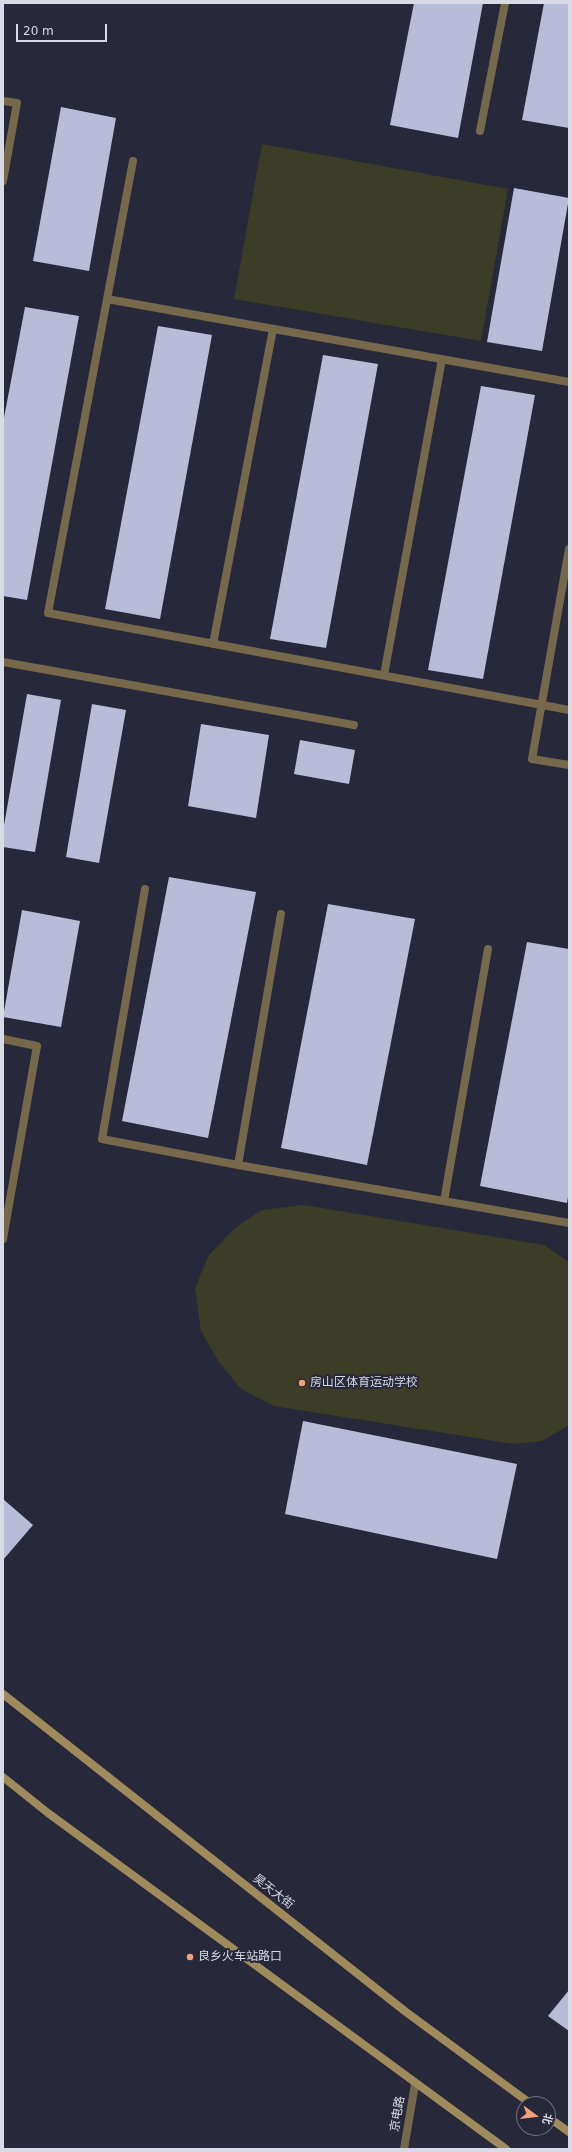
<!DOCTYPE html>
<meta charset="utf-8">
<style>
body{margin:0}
#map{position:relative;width:572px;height:2152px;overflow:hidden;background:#27293a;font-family:"DejaVu Sans","Noto Sans SC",sans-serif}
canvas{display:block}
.frame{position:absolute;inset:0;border:4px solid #d8dae5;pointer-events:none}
.north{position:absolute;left:516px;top:2096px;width:40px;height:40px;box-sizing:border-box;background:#27293a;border:1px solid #6e707e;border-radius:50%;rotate:105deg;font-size:11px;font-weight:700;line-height:16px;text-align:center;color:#d8dae5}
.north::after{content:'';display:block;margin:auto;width:14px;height:18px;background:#f1a27b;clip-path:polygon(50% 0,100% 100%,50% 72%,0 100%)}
.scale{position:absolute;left:16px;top:24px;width:91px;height:18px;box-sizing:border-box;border:2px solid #d8dae5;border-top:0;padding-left:5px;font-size:12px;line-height:14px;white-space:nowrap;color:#d8dae5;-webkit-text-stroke:3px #27293a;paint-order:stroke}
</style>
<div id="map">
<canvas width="572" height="2152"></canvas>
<div class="frame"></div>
<div class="north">北</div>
<div class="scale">20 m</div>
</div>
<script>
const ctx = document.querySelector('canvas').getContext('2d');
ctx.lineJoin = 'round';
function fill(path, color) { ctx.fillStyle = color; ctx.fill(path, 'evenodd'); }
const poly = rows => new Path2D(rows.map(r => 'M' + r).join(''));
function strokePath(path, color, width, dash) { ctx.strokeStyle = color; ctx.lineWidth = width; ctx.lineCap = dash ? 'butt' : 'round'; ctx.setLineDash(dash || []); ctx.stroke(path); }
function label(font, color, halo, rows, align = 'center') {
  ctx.font = font + ' "DejaVu Sans","Noto Sans SC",sans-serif'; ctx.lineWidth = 4; ctx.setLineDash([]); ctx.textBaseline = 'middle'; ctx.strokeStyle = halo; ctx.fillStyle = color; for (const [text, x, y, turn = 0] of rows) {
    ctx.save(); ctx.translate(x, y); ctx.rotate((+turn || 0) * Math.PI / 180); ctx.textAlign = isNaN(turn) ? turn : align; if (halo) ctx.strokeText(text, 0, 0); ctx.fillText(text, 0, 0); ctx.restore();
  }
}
fill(poly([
 [262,144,508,189,481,341,234,299],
 [304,1205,544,1245,569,1262,569,1425,542,1441,514,1444,274,1406,241,1389,219,1362,201,1331,195,1288,209,1255,235,1228,262,1210]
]), '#3c3d26');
fill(poly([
 [414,3,483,3,458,138,390,125],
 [544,3,569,3,569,128,522,120],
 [61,107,116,118,89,271,33,261],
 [514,188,569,198,542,351,487,342],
 [25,307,79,316,27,600,3,596,3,423],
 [158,326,212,335,160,619,105,609],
 [323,355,378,364,326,648,270,639],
 [481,386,535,395,483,679,428,670],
 [27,694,61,700,35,852,3,847,3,831],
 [92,704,126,710,99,863,66,857],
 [201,724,269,735,256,818,188,806],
 [300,740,355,750,349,784,294,774],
 [169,877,256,892,208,1138,122,1121],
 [328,904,415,919,367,1165,281,1148],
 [22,910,80,921,61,1027,3,1017],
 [527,942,569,949,569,1191,567,1203,480,1186],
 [303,1421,517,1464,497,1559,285,1514],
 [3,1499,33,1525,3,1560],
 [569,1990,569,2031,548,2016]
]), '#b9bcd9');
strokePath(poly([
 [3,101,17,103,3,181],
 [480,131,505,3],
 [133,161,48,613,569,710],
 [107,299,569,382],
 [569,549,532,759,569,765],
 [213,644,273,329],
 [3,662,354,725],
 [384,675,442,359],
 [145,889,102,1139,238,1165,569,1223],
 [3,1039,37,1046,3,1239],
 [238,1165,281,914],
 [444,1201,488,949],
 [404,2149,415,2084]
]), '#75684b', 8);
strokePath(poly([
 [3,1694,406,2012,531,2104],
 [3,1777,48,1813,506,2149],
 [548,2117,569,2132]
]), '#9f8a5b', 8);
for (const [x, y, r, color] of [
 [302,1383,4,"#f1a27b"],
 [190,1957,4,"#f1a27b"]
]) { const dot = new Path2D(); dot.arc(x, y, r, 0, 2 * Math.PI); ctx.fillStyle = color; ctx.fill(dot); strokePath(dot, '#27293a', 1.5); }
label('12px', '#d8dae5', '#27293a', [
 ["房山区体育运动学校",310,1383],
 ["良乡火车站路口",198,1957]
], 'left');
label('12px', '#d8dae5', '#27293a', [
 ["昊天大街",273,1892,38],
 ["京电路",398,2114,-80]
]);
</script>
